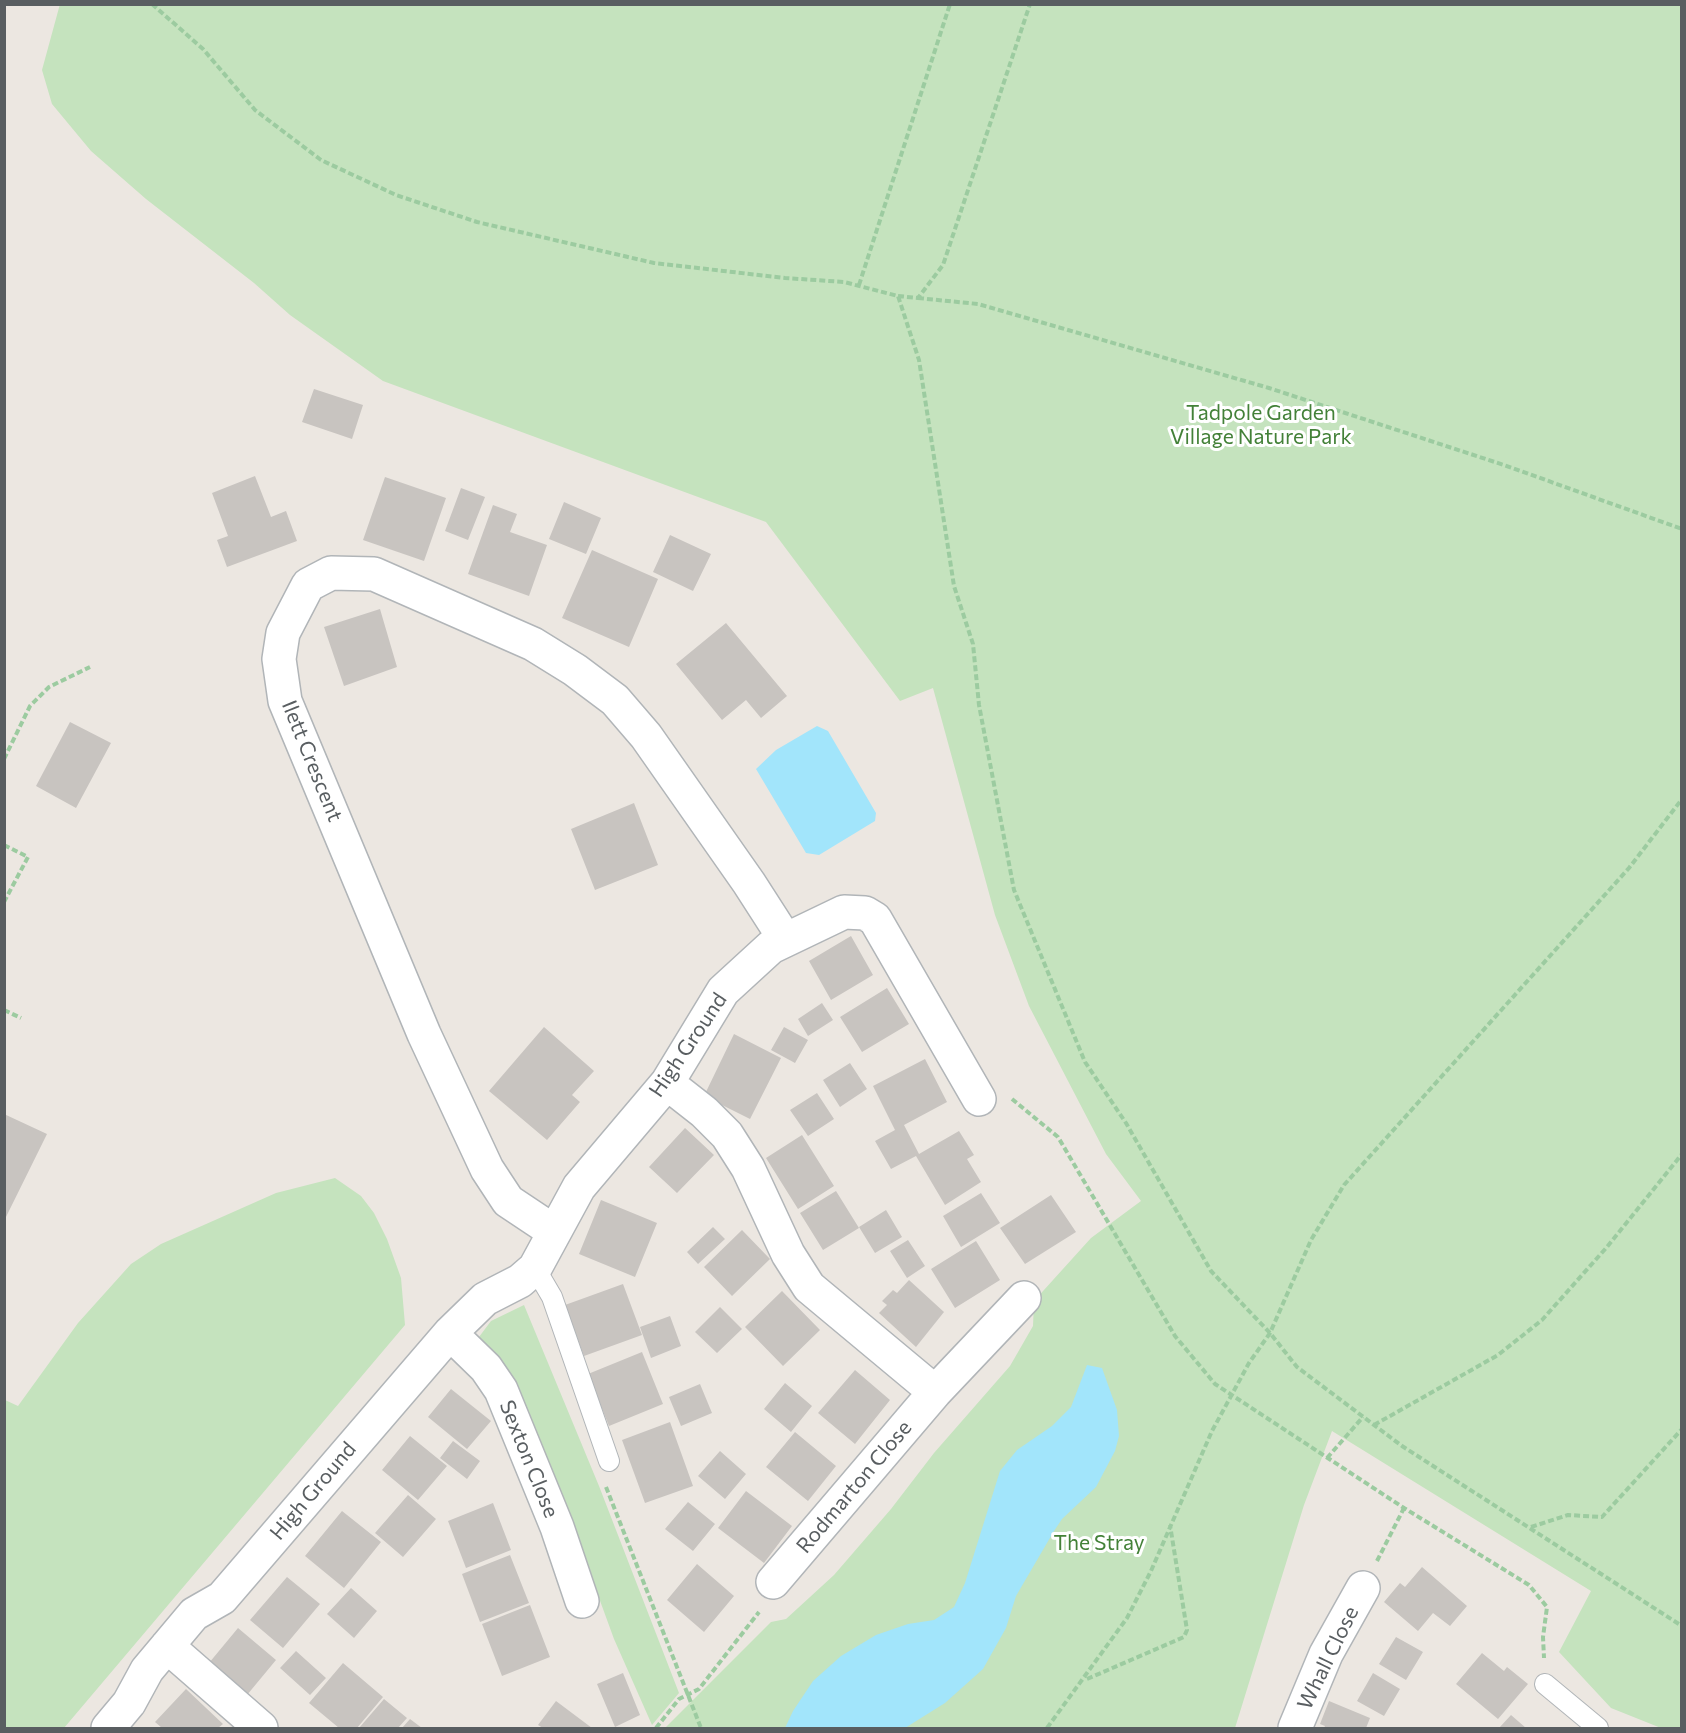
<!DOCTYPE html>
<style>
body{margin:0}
#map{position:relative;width:1686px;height:1733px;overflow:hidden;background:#ece7e1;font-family:Commissioner,sans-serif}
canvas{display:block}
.frame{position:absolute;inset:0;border:6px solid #595e61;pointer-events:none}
</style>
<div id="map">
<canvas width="1686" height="1733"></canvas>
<div class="frame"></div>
</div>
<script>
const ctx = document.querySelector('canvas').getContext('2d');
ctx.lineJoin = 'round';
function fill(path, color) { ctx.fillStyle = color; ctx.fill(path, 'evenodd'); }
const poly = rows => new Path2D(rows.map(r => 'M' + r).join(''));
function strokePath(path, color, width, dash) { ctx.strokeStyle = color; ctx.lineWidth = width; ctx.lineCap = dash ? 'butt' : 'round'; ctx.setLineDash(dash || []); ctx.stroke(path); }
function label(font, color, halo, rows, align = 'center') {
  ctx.font = font + ' Commissioner,sans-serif'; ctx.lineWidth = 6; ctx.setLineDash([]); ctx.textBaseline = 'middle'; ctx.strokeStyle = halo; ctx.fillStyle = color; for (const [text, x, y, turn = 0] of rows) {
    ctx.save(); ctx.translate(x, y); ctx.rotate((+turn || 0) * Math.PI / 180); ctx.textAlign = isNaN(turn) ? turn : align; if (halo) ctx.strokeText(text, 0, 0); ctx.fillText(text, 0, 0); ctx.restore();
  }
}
fill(poly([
 [60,4,1681,5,1681,1728,1661,1728,1611,1708,1559,1652,1591,1591,1332,1431,1304,1505,1235,1728,665,1728,771,1622,786,1619,834,1575,891,1509,934,1453,1010,1366,1033,1326,1034,1301,1091,1238,1141,1201,1106,1154,1029,1006,995,915,933,688,900,701,766,522,383,381,290,315,254,283,146,199,91,151,52,104,42,70],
 [335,1178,361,1196,374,1213,387,1239,401,1278,405,1325,64,1728,5,1728,5,1400,18,1406,78,1323,131,1264,161,1244,276,1193],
 [524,1305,599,1486,679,1693,652,1725,614,1639,576,1535,508,1372,479,1337,491,1321]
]), '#c5e3be');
fill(poly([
 [817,726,828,731,876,813,875,821,819,855,806,853,756,769,776,750],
 [1087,1365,1102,1368,1117,1410,1119,1436,1115,1451,1096,1487,1062,1519,1054,1531,1016,1596,1006,1628,983,1669,945,1703,905,1728,785,1728,793,1711,813,1681,841,1656,876,1635,908,1624,934,1620,954,1607,965,1583,1000,1471,1017,1450,1052,1426,1071,1407]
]), '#a2e5fb');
fill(poly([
 [314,389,363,405,352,439,302,422],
 [255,476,271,517,286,511,297,541,227,567,217,540,228,536,212,493],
 [385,477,446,498,424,561,363,540],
 [461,488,485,497,468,540,445,531],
 [564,502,601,518,586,554,549,539],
 [493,505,517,514,510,532,547,545,529,596,468,574],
 [670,535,711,554,693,591,653,572],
 [592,550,658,579,629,647,562,618],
 [380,609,397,667,344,686,324,627],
 [726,623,787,696,761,718,746,700,722,720,676,664],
 [70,722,111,743,76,808,36,786],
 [634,803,658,865,595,890,571,829],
 [851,936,873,975,831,1000,809,961],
 [887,988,909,1024,862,1052,840,1017],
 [822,1003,833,1020,808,1036,798,1019],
 [544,1027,594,1071,572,1095,580,1102,547,1140,489,1091],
 [784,1027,808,1040,795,1063,771,1050],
 [734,1034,781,1058,750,1119,704,1096],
 [925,1059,947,1102,904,1125,919,1154,959,1131,974,1155,967,1159,981,1182,945,1205,916,1156,891,1169,875,1141,895,1130,873,1086],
 [850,1063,867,1089,840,1107,823,1080],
 [817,1093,834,1119,808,1136,790,1110],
 [4,1114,47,1134,4,1221],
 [685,1128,714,1155,677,1193,649,1167],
 [802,1135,834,1186,798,1209,766,1158],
 [836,1191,859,1228,823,1250,800,1213],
 [981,1193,1000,1223,961,1247,943,1216],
 [1051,1195,1076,1232,1025,1264,1000,1228],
 [601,1200,657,1223,635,1277,579,1254],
 [886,1210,902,1237,875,1253,859,1227],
 [713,1227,725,1239,698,1264,687,1252],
 [742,1230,770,1259,732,1296,704,1267],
 [908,1240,925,1266,907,1278,890,1251],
 [976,1241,1000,1280,955,1308,931,1269],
 [909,1280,944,1312,916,1347,879,1313,887,1305,882,1301,893,1290,897,1293],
 [623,1284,642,1335,584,1356,565,1305],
 [782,1291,820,1330,783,1366,745,1327],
 [720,1307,742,1329,717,1353,695,1332],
 [670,1316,681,1346,651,1358,640,1327],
 [642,1352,663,1404,609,1426,588,1374],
 [855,1370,890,1400,855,1444,818,1413],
 [785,1383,812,1406,791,1432,764,1409],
 [700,1384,712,1413,681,1426,669,1397],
 [451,1389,491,1421,467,1449,428,1417],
 [670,1422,693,1486,645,1503,622,1440],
 [795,1432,836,1466,808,1501,766,1467],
 [410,1436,447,1466,418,1500,382,1470],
 [453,1441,480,1461,467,1479,440,1458],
 [720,1451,746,1474,725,1499,698,1476],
 [746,1491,792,1526,764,1563,718,1528],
 [408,1495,436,1519,403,1557,375,1533],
 [688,1502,715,1524,693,1551,665,1529],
 [493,1503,511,1550,466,1568,448,1521],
 [342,1511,381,1542,344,1588,305,1556],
 [510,1555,529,1603,480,1622,462,1574],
 [697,1564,734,1596,704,1632,667,1600],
 [1422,1567,1467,1606,1450,1626,1433,1613,1418,1631,1384,1602,1400,1583,1405,1587],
 [287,1577,320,1604,283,1648,250,1620],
 [351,1588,377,1611,354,1638,327,1614],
 [530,1605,550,1657,502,1676,482,1624],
 [238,1628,276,1660,247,1695,209,1663],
 [1396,1637,1423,1652,1406,1680,1379,1664],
 [296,1651,326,1678,310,1695,280,1668],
 [1482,1653,1504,1671,1507,1667,1528,1684,1498,1719,1456,1684],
 [343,1663,383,1697,357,1728,339,1728,309,1703],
 [623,1673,640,1715,615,1727,597,1684],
 [1373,1673,1400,1689,1384,1716,1357,1701],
 [186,1689,223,1724,218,1728,162,1728,155,1722],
 [384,1699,407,1718,398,1728,359,1728],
 [556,1701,592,1728,543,1728,538,1725],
 [1329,1701,1370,1718,1366,1728,1324,1728,1325,1726,1320,1724],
 [1511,1715,1526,1728,1499,1728],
 [410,1719,422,1728,402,1728]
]), '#c8c4c0');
const lane = poly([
 [535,1268,552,1297,609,1461],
 [1545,1684,1598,1728]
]);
const street = poly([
 [667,1083,704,1112,727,1135,748,1168,788,1254,809,1287,935,1392,773,1582],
 [553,1231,508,1201,487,1169,424,1034,285,701,279,659,283,633,308,585,331,573,374,574,533,644,575,670,615,700,646,736,749,883,785,939],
 [450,1333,486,1368,501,1390,557,1527,582,1601],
 [935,1392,1024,1298],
 [167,1646,261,1728],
 [108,1728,129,1703,147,1670,194,1614,222,1598,450,1333,485,1299,520,1281,535,1268,579,1187,667,1083,723,991,771,947,844,912,865,913,875,919,979,1099],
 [1295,1728,1326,1654,1363,1588]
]);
strokePath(lane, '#b1b5b8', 22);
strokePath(street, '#b1b5b8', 36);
strokePath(poly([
 [152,4,203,49,255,110,321,160,396,195,477,222,654,263,785,278,844,282,898,296,919,360,954,586,973,644,979,705,1014,890,1085,1062,1126,1123,1211,1271,1270,1333,1297,1367,1402,1446,1682,1626],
 [859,285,950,4],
 [898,296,918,298,943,265,1030,4],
 [918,298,978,304,1269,388,1504,465,1682,529],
 [4,759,30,706,49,687,90,667],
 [4,845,28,857,4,902],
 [4,1010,21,1018],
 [1012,1099,1058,1137,1175,1336,1215,1384,1404,1508,1529,1585,1547,1607,1543,1637,1544,1658],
 [1374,1425,1498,1355,1542,1320,1607,1247,1682,1154],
 [1327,1458,1363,1417],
 [606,1487,701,1728],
 [1531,1527,1568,1515,1602,1517,1682,1429],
 [1377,1561,1404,1508],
 [1087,1679,1184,1637,1187,1630,1170,1525],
 [656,1728,679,1699,699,1689,759,1612],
 [1047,1728,1127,1618,1151,1571,1212,1431,1249,1363,1270,1333,1311,1240,1344,1185,1629,868,1682,799]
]), '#9ccba0', 4, [6, 3]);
strokePath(lane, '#fff', 20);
strokePath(street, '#fff', 33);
label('21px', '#438138', '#fff', [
 ["Tadpole Garden",1261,413],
 ["Village Nature Park",1261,437],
 ["The Stray",1099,1543]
]);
label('21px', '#595e61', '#fff', [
 ["Ilett Crescent",312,761,68],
 ["High Ground",688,1045,-56],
 ["Sexton Close",529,1459,68],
 ["Rodmarton Close",854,1487,-50],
 ["High Ground",313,1491,-50],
 ["Whall Close",1328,1658,-64]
]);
</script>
